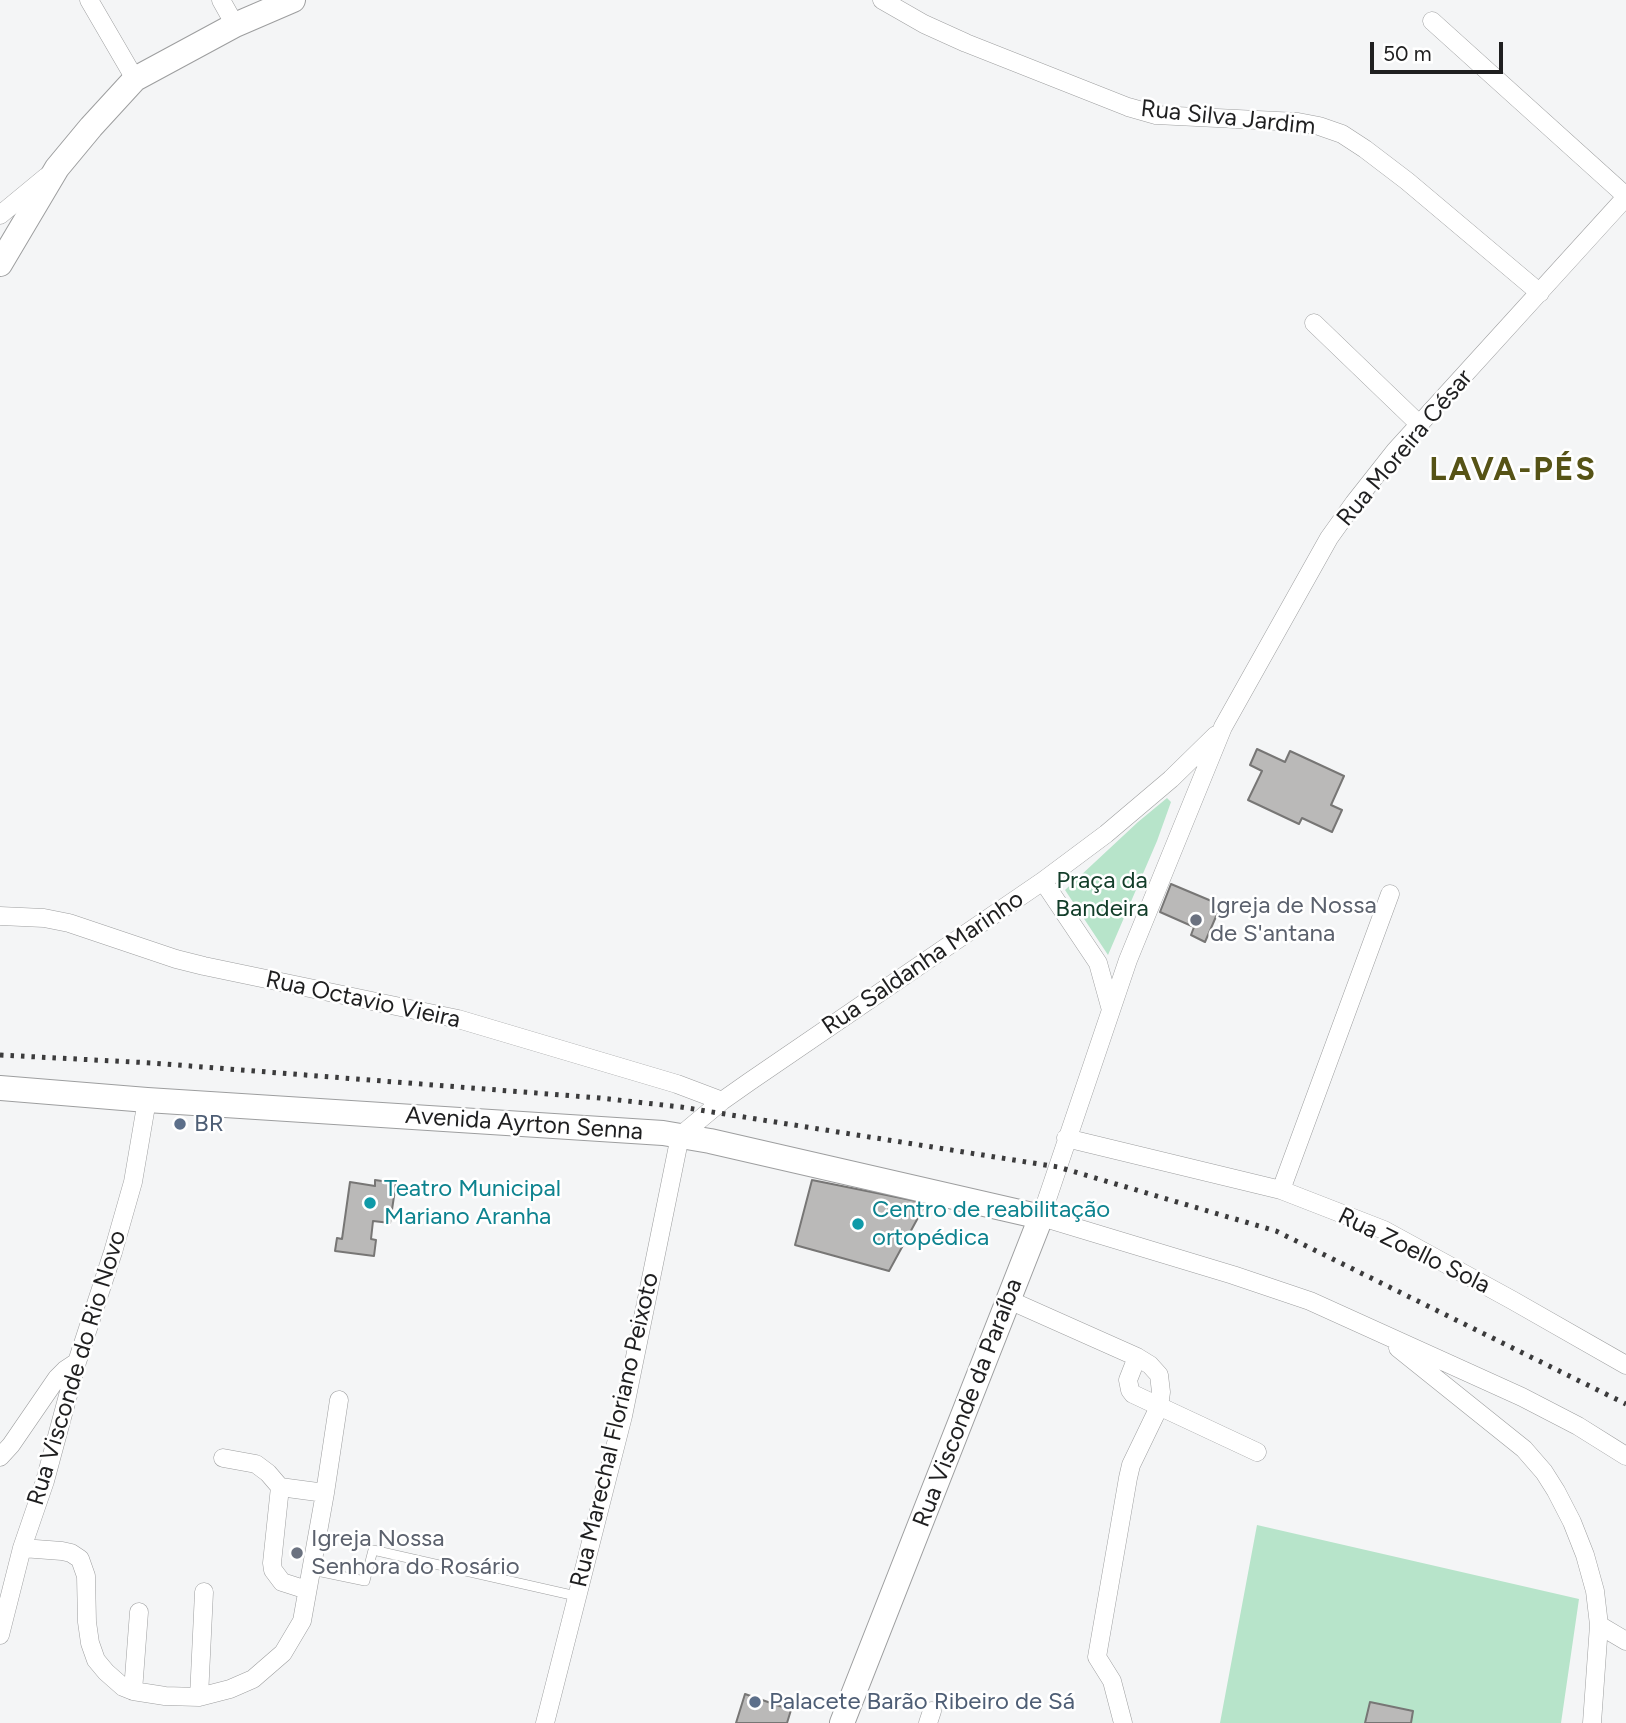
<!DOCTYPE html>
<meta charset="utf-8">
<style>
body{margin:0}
#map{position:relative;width:1626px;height:1723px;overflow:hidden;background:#f4f5f6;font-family:Figtree,sans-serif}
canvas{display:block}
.scale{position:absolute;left:1370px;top:42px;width:133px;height:32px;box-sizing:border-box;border:4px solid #1f1f20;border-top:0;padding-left:9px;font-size:21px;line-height:24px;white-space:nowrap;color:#1f1f20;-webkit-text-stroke:5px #fff;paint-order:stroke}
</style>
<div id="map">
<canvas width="1626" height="1723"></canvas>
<div class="scale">50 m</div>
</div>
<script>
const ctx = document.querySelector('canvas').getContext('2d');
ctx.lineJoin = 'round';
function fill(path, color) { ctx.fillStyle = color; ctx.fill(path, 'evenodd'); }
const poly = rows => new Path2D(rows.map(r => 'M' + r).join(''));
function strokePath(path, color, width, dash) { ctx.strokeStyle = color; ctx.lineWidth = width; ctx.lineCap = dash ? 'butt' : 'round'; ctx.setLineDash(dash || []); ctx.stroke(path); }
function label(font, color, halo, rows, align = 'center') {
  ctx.font = font + ' Figtree,sans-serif'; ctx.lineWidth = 5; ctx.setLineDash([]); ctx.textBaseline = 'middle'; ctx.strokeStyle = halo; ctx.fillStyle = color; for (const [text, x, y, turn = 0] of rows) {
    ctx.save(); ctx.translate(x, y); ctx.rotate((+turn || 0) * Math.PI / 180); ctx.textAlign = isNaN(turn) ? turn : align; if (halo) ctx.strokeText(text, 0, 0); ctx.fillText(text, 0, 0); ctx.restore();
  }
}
fill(poly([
 [1167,798,1171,802,1157,841,1108,955,1065,890,1138,822],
 [1257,1525,1579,1599,1561,1723,1220,1723]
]), '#b7e4ca');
const building = poly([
 [1257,749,1285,762,1290,751,1344,776,1331,805,1342,810,1332,832,1302,818,1299,824,1248,800,1262,771,1250,765,1257,749],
 [1171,884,1221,905,1205,942,1191,935,1194,927,1160,912,1171,884],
 [375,1180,396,1183,390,1223,373,1221,371,1239,376,1240,374,1256,335,1251,337,1238,342,1239,350,1182,375,1186,375,1180],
 [812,1180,926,1203,889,1271,795,1245,812,1180],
 [745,1694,791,1710,787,1723,736,1723,745,1694],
 [1370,1702,1413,1711,1411,1723,1365,1723,1370,1702]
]);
fill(building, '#bab9b8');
strokePath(building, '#777675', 2);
const service = poly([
 [312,1570,365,1581,373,1550,576,1596]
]);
const minor = poly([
 [89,0,135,79],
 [221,0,235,25],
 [882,0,924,24,966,43,1128,107,1156,115,1298,122,1319,126,1342,134,1365,149,1407,181,1540,293],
 [1432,21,1626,196],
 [1626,197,1395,451,1354,503,1329,538,1223,727,1128,960,1041,1217,1233,1275,1310,1301,1522,1397,1578,1426,1626,1456],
 [0,215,46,177],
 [1314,323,1420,425],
 [1043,881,1098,963,1111,1010],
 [0,916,44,918,69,923,176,959,204,966,458,1019,677,1084,722,1101],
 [1066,1138,1281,1190,1384,1230,1512,1300,1626,1365],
 [1281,1190,1390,894],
 [1009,1300,1137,1357,1150,1365,1159,1375,1161,1392,1159,1407,1131,1465,1128,1478,1097,1657,1112,1681,1123,1723],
 [1398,1348,1524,1449,1544,1472,1556,1491,1572,1522,1585,1555,1595,1591,1599,1625,1592,1723],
 [1137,1357,1128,1380,1130,1390,1133,1394,1257,1452],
 [0,1457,11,1445,57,1378,65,1370,77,1362],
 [223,1458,256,1464,268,1473,280,1487,325,1493],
 [280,1487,272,1563,273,1570,282,1582,307,1590],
 [22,1548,62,1551,71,1553,80,1559,86,1576,87,1622,90,1643,96,1660,106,1672,123,1687,133,1691,165,1696,199,1697,230,1689,253,1679,283,1653,302,1621,325,1493,339,1400],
 [1599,1625,1626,1641],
 [0,1635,22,1548,45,1481,77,1362,113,1252,133,1182,147,1100],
 [133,1691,139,1612],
 [199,1697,204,1592],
 [545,1723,623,1416,680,1136,722,1101,749,1082,1043,881,1106,834,1171,779,1216,735],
 [928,1723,932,1711]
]);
const secondary = poly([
 [0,264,57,168,91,127,135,79,235,25,293,0],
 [0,1088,147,1100,663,1133,710,1141,1041,1217,842,1723]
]);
strokePath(service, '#9d9e9f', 10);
strokePath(minor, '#9d9e9f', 19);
strokePath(secondary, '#9d9e9f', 26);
strokePath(service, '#fff', 9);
strokePath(minor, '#fff', 18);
strokePath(secondary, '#fff', 24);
strokePath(poly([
 [0,1055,152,1063,600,1098,681,1107,1058,1167,1276,1231,1626,1404]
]), '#3b3b3c', 5, [3.5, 7]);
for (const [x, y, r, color] of [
 [1196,920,7,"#6b7280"],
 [180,1124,7,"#5c6f8a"],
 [370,1203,7,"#0f9aa8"],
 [858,1224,7,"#0f9aa8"],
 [297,1553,7,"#6b7280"],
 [755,1702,7,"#5c6f8a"]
]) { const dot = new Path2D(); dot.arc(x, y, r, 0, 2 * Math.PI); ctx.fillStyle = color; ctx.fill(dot); strokePath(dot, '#fff', 2.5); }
label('24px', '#1f1f20', '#fff', [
 ["Rua Silva Jardim",1228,118,6],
 ["Rua Moreira César",1405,448,-50],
 ["Rua Saldanha Marinho",923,963,-34],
 ["Rua Octavio Vieira",363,1000,12],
 ["Avenida Ayrton Senna",524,1124,4],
 ["Rua Zoello Sola",1414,1251,26],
 ["Rua Visconde do Rio Novo",77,1368,-73],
 ["Rua Visconde da Paraíba",968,1403,-69],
 ["Rua Marechal Floriano Peixoto",615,1430,-77]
]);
label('24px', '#123d29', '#fff', [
 ["Praça da",1102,881],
 ["Bandeira",1102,909]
]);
label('24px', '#5b616d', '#fff', [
 ["Igreja de Nossa",1210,906],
 ["de S'antana",1210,934],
 ["Igreja Nossa",311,1539],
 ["Senhora do Rosário",311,1567]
], 'left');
label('24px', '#4e5e75', '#fff', [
 ["BR",194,1124],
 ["Palacete Barão Ribeiro de Sá",769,1702]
], 'left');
label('24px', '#0d838f', '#fff', [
 ["Teatro Municipal",384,1189],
 ["Mariano Aranha",384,1217],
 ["Centro de reabilitação",872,1210],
 ["ortopédica",872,1238]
], 'left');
ctx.letterSpacing = '2px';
label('bold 32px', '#565316', '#fff', [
 ["LAVA-PÉS",1513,471]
]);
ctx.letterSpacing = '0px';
</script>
